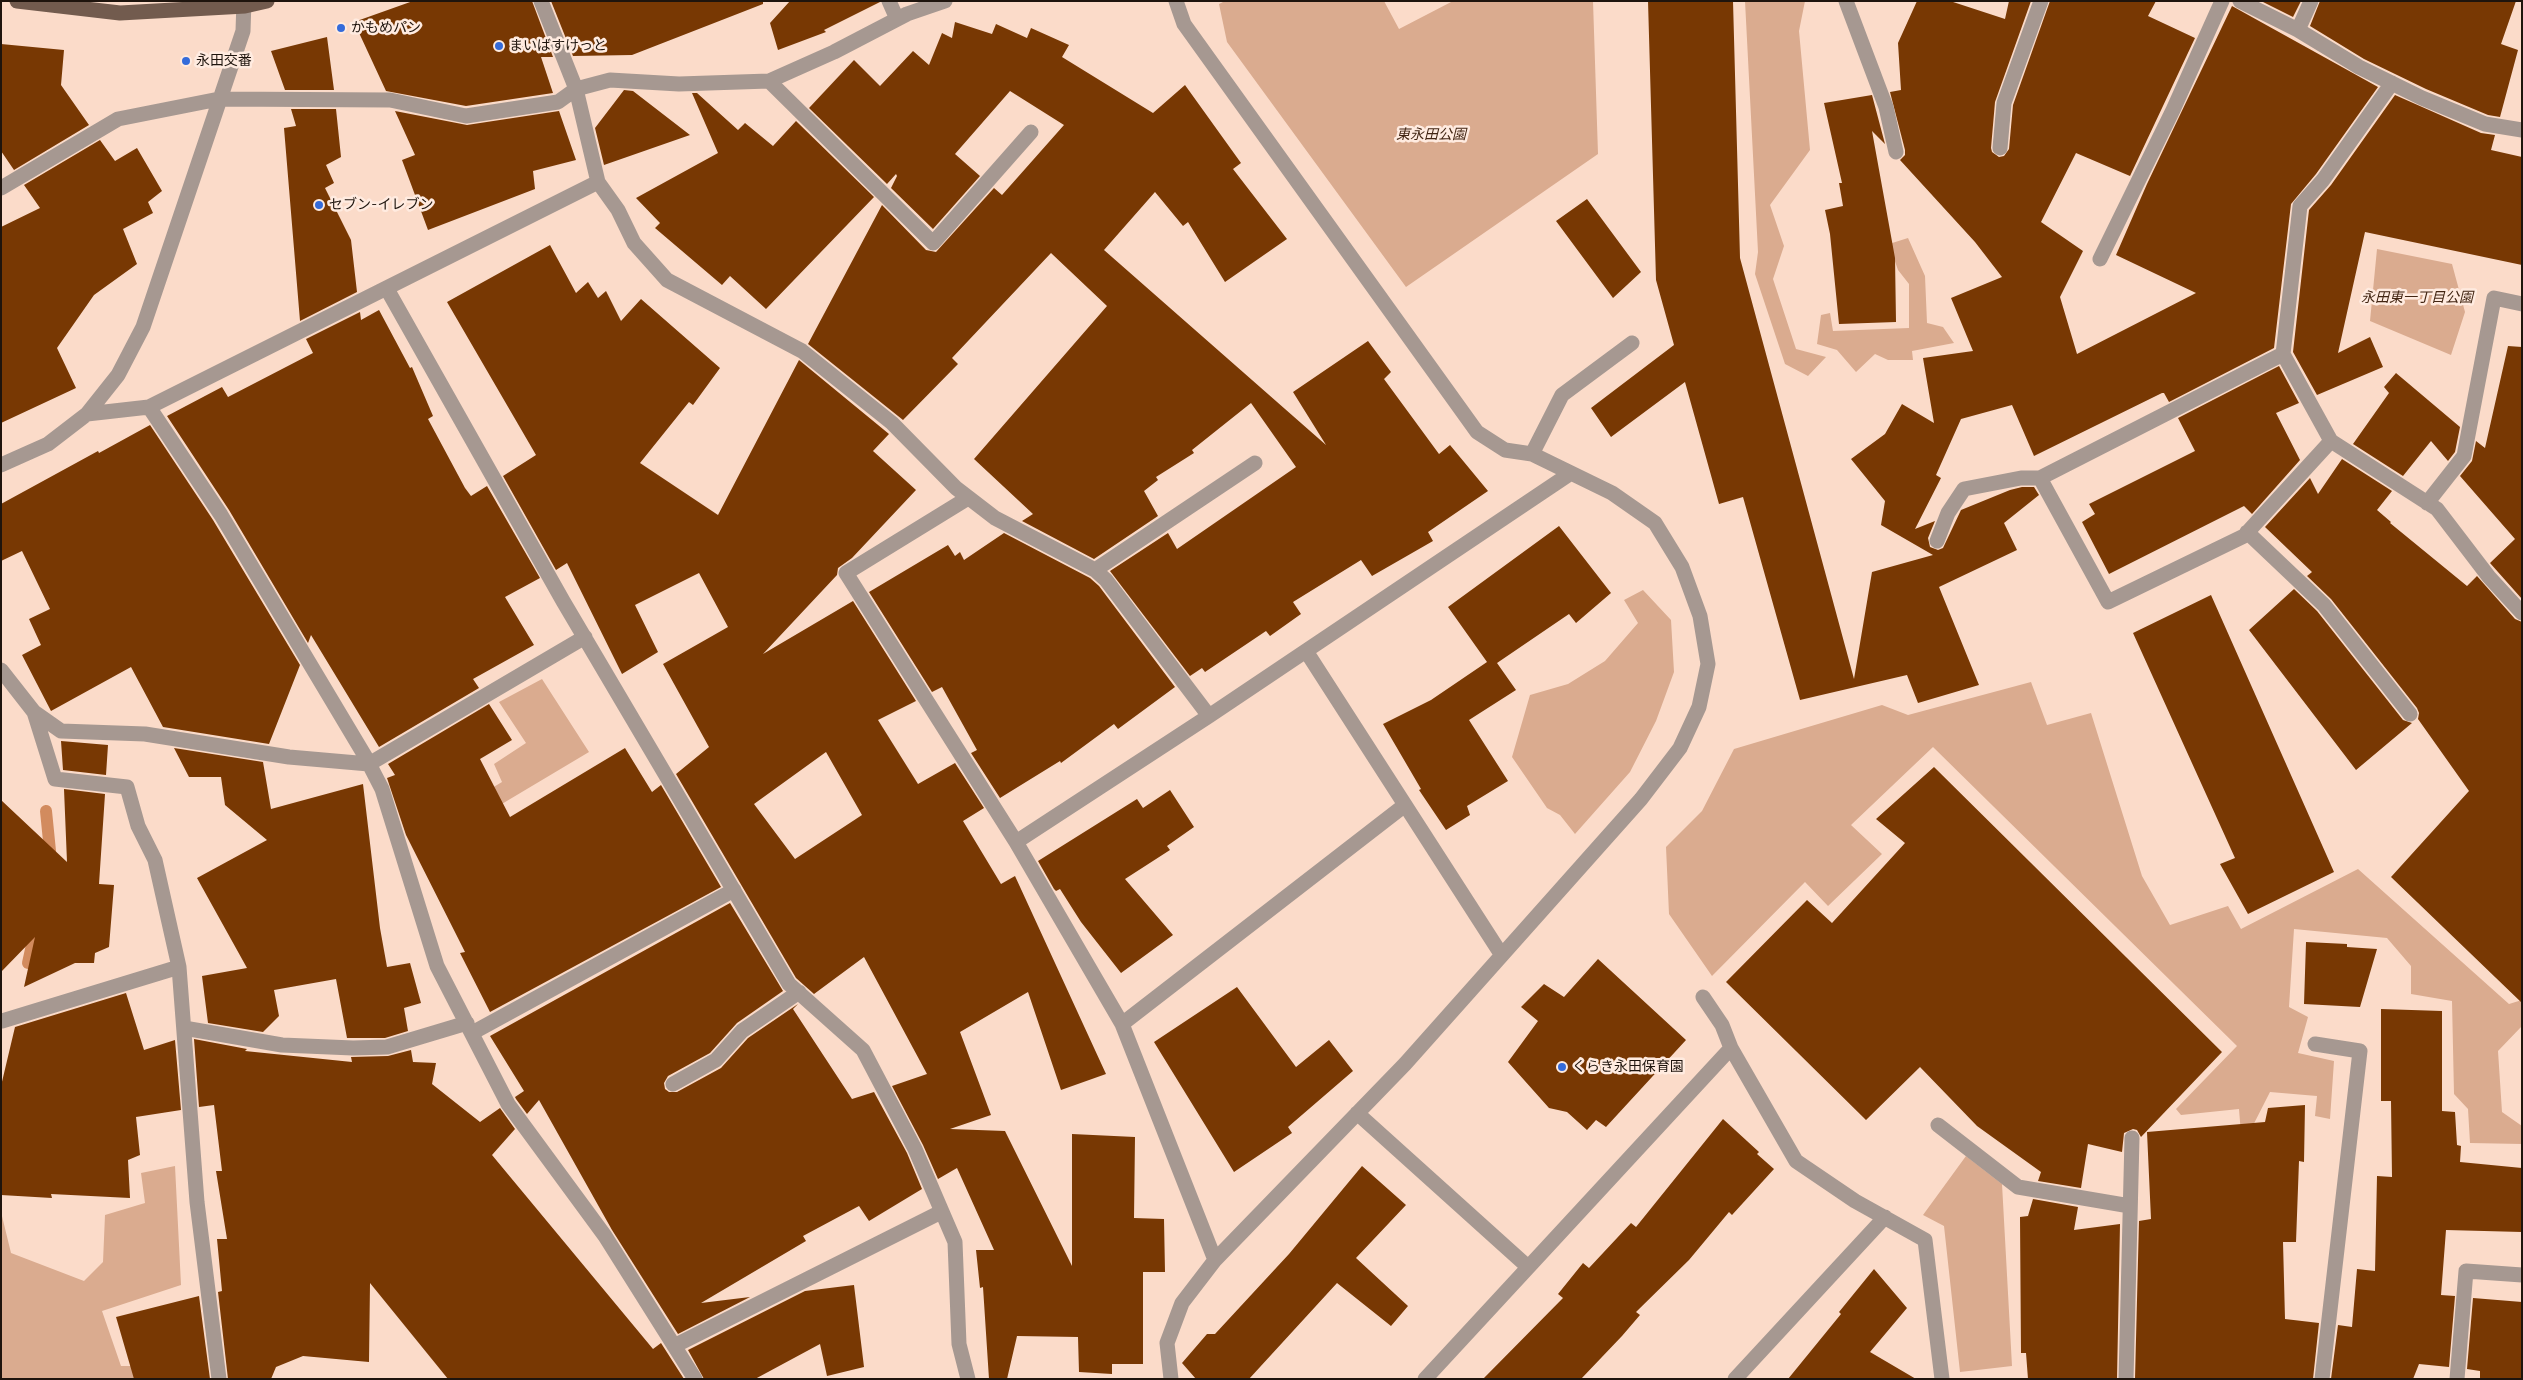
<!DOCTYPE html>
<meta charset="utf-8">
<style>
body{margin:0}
#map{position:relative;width:2523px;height:1380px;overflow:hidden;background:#fbdbc9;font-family:Bitter,serif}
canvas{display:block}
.frame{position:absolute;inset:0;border:2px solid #1e140d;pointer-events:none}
</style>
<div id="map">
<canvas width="2523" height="1380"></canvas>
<div class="frame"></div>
</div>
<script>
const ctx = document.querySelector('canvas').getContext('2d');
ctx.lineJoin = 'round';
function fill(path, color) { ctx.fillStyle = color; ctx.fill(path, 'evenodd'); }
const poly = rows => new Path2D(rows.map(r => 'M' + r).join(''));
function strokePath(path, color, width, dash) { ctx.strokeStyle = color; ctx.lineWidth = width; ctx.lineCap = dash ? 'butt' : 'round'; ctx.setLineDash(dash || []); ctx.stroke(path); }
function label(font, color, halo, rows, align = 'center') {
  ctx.font = font + ' Bitter,"Noto Sans JP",serif'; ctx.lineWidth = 5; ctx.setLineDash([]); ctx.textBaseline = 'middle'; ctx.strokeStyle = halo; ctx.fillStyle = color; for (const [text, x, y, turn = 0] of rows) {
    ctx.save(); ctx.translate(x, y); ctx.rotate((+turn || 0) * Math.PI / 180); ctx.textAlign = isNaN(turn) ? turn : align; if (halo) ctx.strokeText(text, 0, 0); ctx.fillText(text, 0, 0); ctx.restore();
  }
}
fill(poly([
 [1225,1,1384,1,1399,29,1453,1,1593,1,1598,154,1406,287,1227,42,1219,4],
 [1745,1,1805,1,1799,31,1810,150,1770,205,1784,246,1773,279,1796,349,1826,357,1808,376,1785,364,1755,274,1758,252],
 [1908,238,1925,276,1927,323,1943,327,1954,343,1912,351,1913,360,1888,360,1875,354,1856,372,1837,350,1817,344,1821,315,1830,313,1833,331,1909,328,1909,284,1898,270,1889,244],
 [2377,249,2452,264,2465,312,2451,355,2370,321],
 [1643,590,1671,620,1674,672,1656,721,1630,772,1575,834,1560,815,1547,808,1512,757,1530,695,1568,684,1605,661,1638,623,1624,600],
 [542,679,589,752,423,851,415,834,502,782,494,764,526,743,499,702],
 [2031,682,2047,725,2091,713,2142,876,2170,925,2228,906,2241,929,2358,869,2509,1004,2522,1000,2522,1026,2498,1051,2502,1112,2522,1126,2522,1144,2470,1143,2468,1109,2454,1094,2452,1001,2411,994,2411,966,2387,938,2294,929,2289,1007,2308,1017,2298,1053,2334,1061,2330,1119,2315,1116,2317,1096,2270,1092,2242,1147,2239,1109,2181,1115,2176,1109,2237,1046,1933,747,1851,825,1882,854,1828,906,1805,882,1712,976,1669,914,1666,847,1702,811,1734,749,1882,705,1908,715],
 [1966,1156,2002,1184,2012,1366,1960,1372,1944,1226,1923,1215],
 [175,1166,181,1285,102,1311,121,1366,156,1366,141,1379,1,1379,1,1212,11,1253,84,1281,103,1262,105,1215,145,1203,141,1173]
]), '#daab8f');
strokePath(poly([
 [46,811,51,861],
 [28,963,37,922]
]), '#d28b5e', 12);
fill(poly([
 [413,1,532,1,553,57,541,57,553,93,466,106,386,91,354,22],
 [551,1,763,1,763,4,632,55,573,56],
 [790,1,880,1,880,2,824,30,826,32,778,50,770,23],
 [1648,1,1733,1,1740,258,1854,679,1872,572,1933,555,1881,525,1885,501,1851,459,1885,434,1902,404,1934,423,1923,358,1973,351,1951,298,2002,277,1975,242,1900,160,1905,155,1905,150,1890,92,1901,90,1898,43,1917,1,1950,1,2005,19,2009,1,2031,1,1995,102,1991,148,1992,152,1999,157,2004,156,2009,149,2013,105,2050,1,2156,1,2148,16,2195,38,2130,176,2076,153,2041,222,2083,251,2060,297,2077,354,2196,293,2116,255,2147,184,2232,6,2378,87,2316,174,2291,204,2274,348,2169,402,2164,393,2162,393,2034,456,2012,405,1961,419,1936,475,1941,478,1915,529,1935,521,1928,538,1930,547,1938,550,1943,548,1961,510,2010,490,2022,487,2034,487,2039,495,2004,523,2017,550,1939,587,1979,685,1918,703,1907,675,1800,700,1743,497,1719,504,1685,382,1611,437,1591,408,1674,345,1656,280],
 [2261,1,2301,1,2293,17],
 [2320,1,2516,1,2501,44,2518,50,2500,117,2488,115,2426,89,2364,59,2310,26],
 [955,22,992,34,996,24,1027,38,1031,28,1069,45,1062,57,1153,113,1185,85,1241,163,1233,169,1287,239,1225,282,1188,222,1183,226,1155,192,1104,250,1326,445,1293,392,1368,341,1391,372,1384,379,1439,454,1450,445,1488,491,1428,532,1433,541,1372,576,1361,560,1293,602,1301,614,1270,636,1266,631,1205,672,1202,668,1190,676,1110,571,1168,533,1177,549,1296,467,1251,403,1192,450,1194,453,1156,477,1158,480,1144,491,1158,516,1094,559,1022,521,1033,514,974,459,1107,306,1051,253,952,358,958,364,903,420,808,344,882,205,926,250,936,252,994,188,1002,195,1064,125,1010,91,955,154,980,176,933,229,891,188,897,176,896,174,887,184,809,108,854,60,880,86,913,51,929,65,942,33,952,38],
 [327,37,334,90,285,90,271,51],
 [1,44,64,50,61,85,89,125,14,170,1,151],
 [624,90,633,91,690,135,604,165,595,128],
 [692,93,697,93,738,130,745,123,773,146,796,121,874,197,766,309,730,276,722,285,655,228,660,223,636,198,718,153],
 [1872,95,1885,144,1872,131,1895,258,1896,322,1839,324,1830,234,1825,210,1843,206,1839,183,1842,183,1824,103],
 [2395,95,2481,133,2495,135,2491,150,2522,157,2522,265,2365,232,2338,353,2370,337,2383,367,2317,395,2293,352,2309,210,2331,185],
 [291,109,336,109,341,157,326,165,334,183,325,188,351,240,357,292,300,321,284,128,296,126],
 [395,111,467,125,559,111,576,160,533,171,535,189,428,230,402,160,415,155],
 [100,140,115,161,137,148,162,191,148,202,153,213,123,229,137,264,94,295,57,348,76,388,1,423,1,227,40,208,24,185],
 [1587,199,1641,272,1613,298,1556,221],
 [550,245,576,293,588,282,598,298,606,291,621,321,641,299,720,368,693,405,689,402,640,463,718,515,799,360,889,434,873,451,916,490,852,558,838,568,837,575,763,654,853,601,916,701,878,720,918,784,955,763,984,808,963,821,1001,884,1015,876,1106,1074,1061,1090,1028,992,960,1032,991,1115,950,1129,1005,1131,1072,1266,1072,1134,1135,1137,1134,1218,1164,1219,1165,1272,1143,1272,1143,1364,1112,1364,1112,1374,1079,1372,1078,1337,1017,1336,1007,1379,989,1379,983,1287,980,1288,976,1250,994,1250,957,1168,938,1179,923,1145,892,1086,927,1074,864,957,814,994,796,978,676,774,709,747,663,664,728,627,699,573,635,605,658,652,622,674,567,563,556,570,503,476,536,455,447,302],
 [826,752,862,815,795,859,754,804],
 [379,310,410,368,412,367,433,416,428,419,465,488,471,496,487,486,540,578,505,597,534,645,473,679,479,688,379,747,311,635,308,643,229,510,167,416,222,387,228,397,313,353,306,339,360,312,361,320],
 [2508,346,2522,347,2522,599,2490,563,2515,539,2460,476,2472,461,2476,441,2485,448],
 [2279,366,2299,403,2276,413,2300,460,2252,514,2244,506,2109,574,2082,522,2095,514,2089,504,2195,451,2178,418],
 [2396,373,2460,427,2455,452,2448,461,2431,441,2403,476,2353,444,2389,393,2384,387],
 [150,425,213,520,300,665,269,744,163,727,131,667,51,711,22,655,41,645,29,619,50,609,22,551,1,561,1,504,98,451,99,453],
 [2342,459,2392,491,2377,510,2391,522,2390,523,2467,586,2477,576,2515,619,2522,622,2522,1003,2391,877,2469,791,2418,719,2419,713,2417,708,2331,599,2307,576,2312,572,2265,527,2310,478,2318,494],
 [1559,526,1611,593,1576,623,1569,614,1497,663,1516,690,1469,720,1508,781,1467,806,1470,815,1446,830,1419,790,1421,789,1383,724,1431,700,1487,662,1448,607],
 [1004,533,1090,578,1099,586,1175,687,1118,729,1114,724,1061,763,1060,761,1000,798,971,753,977,750,942,687,932,692,869,592,948,545,955,556,960,552,964,560],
 [2294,589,2317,611,2403,720,2412,723,2356,770,2249,630],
 [2211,595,2334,872,2248,914,2220,864,2235,858,2133,633],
 [489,704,512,740,480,759,510,817,625,748,652,792,661,785,721,887,490,1012,460,953,465,952,406,835,387,778,395,775,388,764],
 [61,741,108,745,106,775,63,770],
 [174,748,263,762,271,809,363,784,380,928,387,967,410,963,421,1003,404,1008,408,1031,385,1038,347,1038,336,979,274,990,279,1016,263,1032,208,1023,202,976,247,968,197,878,267,840,225,805,221,777,189,777],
 [1934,767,2222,1052,2141,1137,2137,1130,2133,1129,2124,1133,2122,1152,2088,1144,2081,1188,2038,1181,2041,1172,1977,1126,1920,1067,1866,1120,1726,982,1807,900,1832,923,1905,843,1876,819],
 [64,789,105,794,99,884,114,885,109,947,95,953,94,963,75,963,24,987,35,937,1,972,1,800,67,862],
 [1170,790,1194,827,1167,846,1170,850,1125,879,1173,935,1121,973,1081,922,1060,889,1056,891,1054,889,1038,861,1137,799,1143,808],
 [730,903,783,991,737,1023,710,1053,668,1076,664,1083,665,1089,669,1092,677,1092,721,1068,748,1038,798,1004,793,1009,852,1099,874,1092,907,1153,922,1189,869,1221,859,1206,803,1236,806,1241,701,1303,750,1297,678,1334,612,1230,539,1100,527,1114,516,1099,515,1097,524,1091,490,1036],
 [2306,942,2347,944,2347,947,2377,949,2360,1007,2304,1004],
 [1598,959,1686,1040,1606,1127,1596,1120,1587,1130,1567,1112,1549,1108,1508,1062,1538,1021,1521,1007,1544,984,1564,997],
 [1237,987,1296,1067,1329,1040,1353,1071,1288,1127,1292,1133,1234,1172,1154,1042],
 [126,993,144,1050,175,1040,181,1110,136,1117,140,1155,128,1160,130,1198,51,1194,52,1198,1,1195,1,1086,15,1027],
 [2381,1009,2442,1011,2442,1111,2455,1112,2457,1145,2461,1146,2460,1162,2522,1168,2522,1232,2446,1230,2441,1295,2455,1296,2449,1367,2419,1364,2413,1379,2331,1379,2338,1325,2352,1327,2357,1269,2375,1271,2377,1176,2392,1177,2391,1101,2381,1101],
 [194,1039,247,1049,245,1051,352,1062,351,1057,388,1056,411,1050,413,1062,436,1063,432,1084,480,1122,500,1108,515,1129,492,1155,653,1349,661,1343,684,1379,448,1379,370,1283,369,1362,303,1356,276,1367,271,1379,228,1379,218,1292,222,1291,217,1239,227,1239,216,1171,222,1171,214,1105,199,1107],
 [2305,1105,2304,1162,2299,1161,2296,1242,2283,1242,2285,1319,2319,1323,2313,1379,2135,1379,2139,1221,2151,1219,2147,1132,2265,1122,2268,1108],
 [1723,1119,1759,1152,1757,1154,1774,1169,1732,1215,1729,1212,1689,1260,1636,1312,1640,1315,1622,1336,1581,1379,1483,1379,1563,1298,1558,1294,1583,1263,1589,1268,1631,1223,1636,1227],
 [1362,1166,1406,1205,1356,1258,1408,1306,1391,1326,1337,1283,1249,1379,1196,1379,1182,1363,1207,1334,1215,1334,1289,1254],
 [2033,1199,2078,1207,2074,1230,2120,1224,2117,1379,2028,1379,2026,1353,2021,1353,2020,1217,2028,1216],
 [1874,1269,1907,1308,1870,1352,1916,1379,1788,1379,1841,1314,1839,1312],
 [854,1285,864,1367,827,1376,820,1344,755,1379,704,1379,688,1350,805,1291],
 [199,1296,210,1379,134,1379,116,1317],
 [2473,1298,2522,1302,2522,1379,2480,1379,2480,1371,2467,1369]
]), '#783803');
strokePath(poly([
 [541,1,576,89,598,182,618,210,634,243,667,280,802,351,892,423,956,488,995,518,1095,570,1106,580,1209,716],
 [889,1,897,19],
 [1846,1,1886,107,1896,152],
 [2240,1,2298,30,2359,67,2422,98,2485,124,2522,130],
 [2298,30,2311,1],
 [769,81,933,243,1031,132],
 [2392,83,2323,180,2300,206,2283,354,2040,478,2108,602,2244,536,2331,441,2437,509,2489,577,2522,613],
 [2000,148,2004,103,2041,1],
 [1,188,118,119,219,99,390,100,466,116,558,102,576,89,610,80,679,84,769,81,834,52,907,14,945,1],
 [2100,259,2173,110,2222,1],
 [387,289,563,601,789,984,863,1050,915,1149,955,1242,959,1344,968,1379],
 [2283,354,2331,441],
 [149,407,221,515,365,756,382,789,437,966,508,1104,605,1236,695,1379],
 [87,414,149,407,598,182],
 [1532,454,1562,395,1632,343],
 [1,465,48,444,87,414,118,375,143,327,243,31,244,1],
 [968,498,846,573,1016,842,1122,1024,1215,1260],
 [2427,503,2464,456,2494,298,2522,304],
 [2247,532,2324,605,2410,714],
 [1937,541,1948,513,1964,489,2021,478,2040,478],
 [1095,570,1255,463],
 [1306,651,1501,954],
 [1,670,34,712,61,731,145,734,289,757,369,764,585,637],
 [34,712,55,779,127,787,138,826,155,860,179,967],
 [1016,842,1209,716,1571,473],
 [1703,997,1722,1025,1731,1048,1796,1161,1855,1201,1925,1240,1942,1379],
 [2,1021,179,967,197,1202,219,1379],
 [1122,1024,1405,805],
 [184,1028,282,1045,353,1048,387,1047,467,1023],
 [472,1033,734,890],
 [2315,1044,2360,1051,2322,1379],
 [673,1084,716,1060,742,1031,799,992],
 [1357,1113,1528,1267],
 [1938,1125,2018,1187,2130,1206],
 [674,1346,941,1212],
 [1171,1379,1167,1343,1182,1303,1215,1260,1405,1064,1641,799,1680,748,1699,707,1708,664,1700,616,1682,567,1655,523,1612,493,1532,454,1505,450,1477,432,1184,24,1176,1],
 [1425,1379,1731,1048],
 [1735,1379,1885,1217],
 [2126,1379,2132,1138],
 [2457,1379,2466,1271,2522,1275]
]), '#a69891', 15);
strokePath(poly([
 [17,1,120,13,245,6,267,1]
]), '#725b4e', 15);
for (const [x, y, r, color] of [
 [341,28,5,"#346bda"],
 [499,46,5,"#346bda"],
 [186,61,5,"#346bda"],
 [319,205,5,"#346bda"],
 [1562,1067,5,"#346bda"]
]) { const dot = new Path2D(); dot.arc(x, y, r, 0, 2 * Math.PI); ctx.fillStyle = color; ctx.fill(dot); strokePath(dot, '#ffebe0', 2); }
label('14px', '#1e140d', '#ffebe0', [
 ["かもめパン",351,28],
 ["まいばすけっと",509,46],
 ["永田交番",196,61],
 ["セブン-イレブン",329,205],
 ["くらき永田保育園",1572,1067]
], 'left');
label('italic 14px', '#422512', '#ffebe0', [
 ["東永田公園",1431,135],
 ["永田東一丁目公園",2417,298]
]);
</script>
